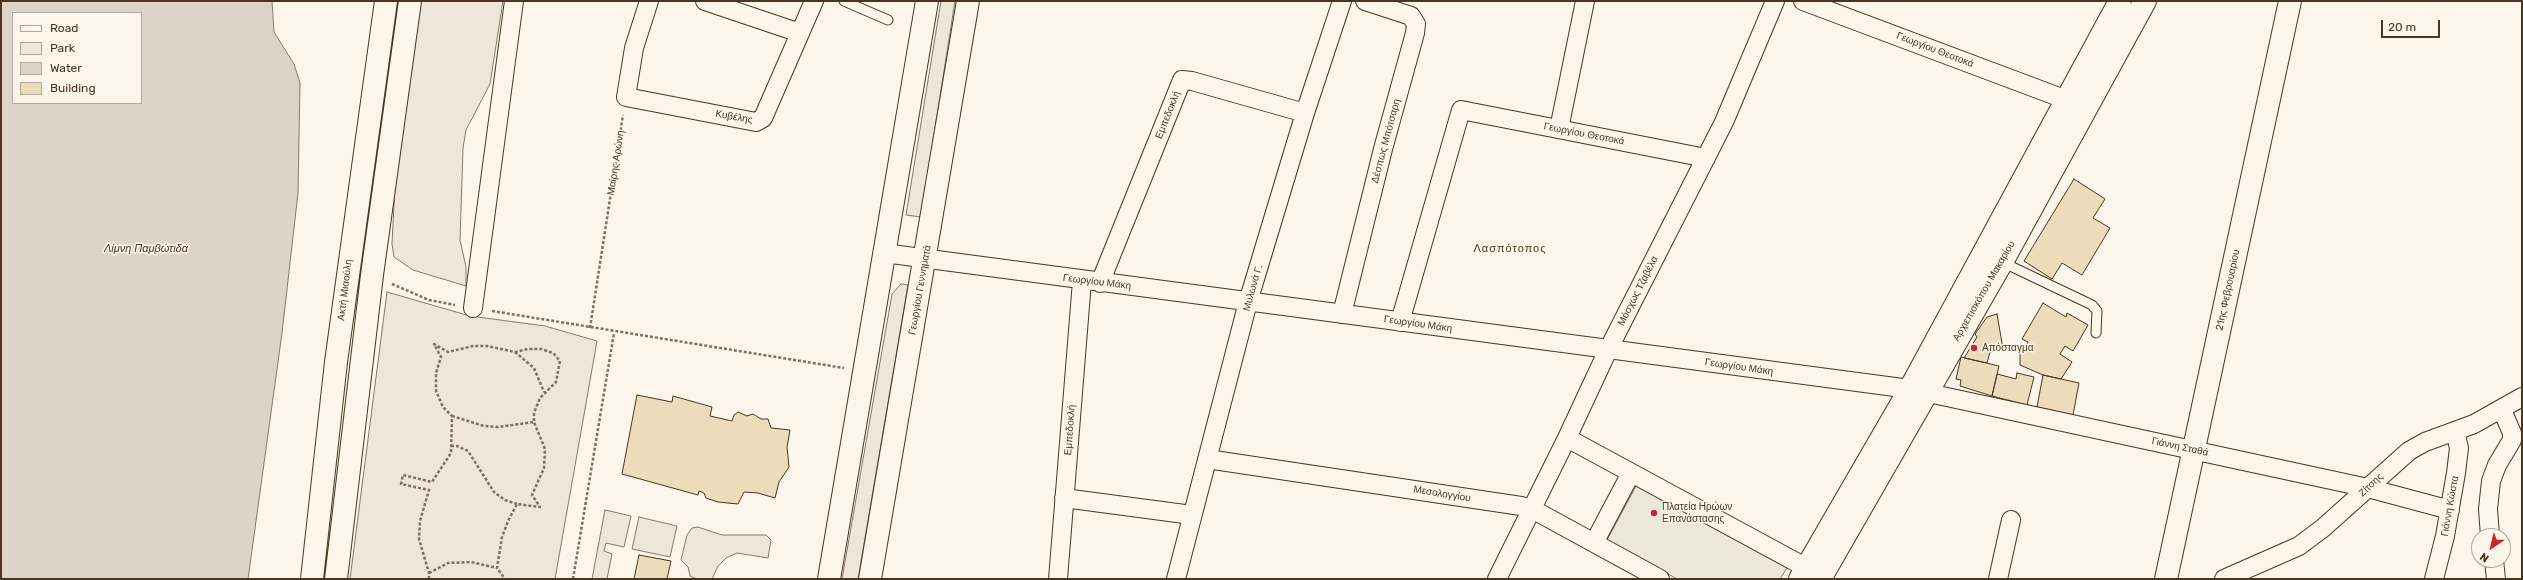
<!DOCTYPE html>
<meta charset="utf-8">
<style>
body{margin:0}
#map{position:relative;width:2523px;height:580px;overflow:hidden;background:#fbf6e9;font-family:Rubik,sans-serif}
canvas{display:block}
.frame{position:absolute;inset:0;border:2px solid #4a3520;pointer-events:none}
.legend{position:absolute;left:12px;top:12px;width:130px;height:92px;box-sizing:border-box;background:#fbf6e9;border:1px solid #b4a999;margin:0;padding:5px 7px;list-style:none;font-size:12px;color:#4a3520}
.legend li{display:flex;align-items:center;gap:8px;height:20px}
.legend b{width:20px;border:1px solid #b4a999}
.north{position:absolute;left:2471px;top:528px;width:40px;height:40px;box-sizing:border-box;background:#fbf6e9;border:1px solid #b4a999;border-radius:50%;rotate:215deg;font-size:11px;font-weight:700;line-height:16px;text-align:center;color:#4a3520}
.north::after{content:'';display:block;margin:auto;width:14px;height:18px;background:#c62828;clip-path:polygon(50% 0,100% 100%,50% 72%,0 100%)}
.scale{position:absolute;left:2381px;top:20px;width:59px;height:18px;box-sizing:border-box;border:2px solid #4a3520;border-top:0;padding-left:5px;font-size:12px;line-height:14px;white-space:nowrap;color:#4a3520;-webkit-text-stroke:3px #fbf6e9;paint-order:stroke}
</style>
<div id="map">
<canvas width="2523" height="580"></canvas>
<div class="frame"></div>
<ul class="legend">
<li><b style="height:5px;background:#fbf6e9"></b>Road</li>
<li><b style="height:11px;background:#ede6d9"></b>Park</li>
<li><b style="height:11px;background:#dcd4c6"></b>Water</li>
<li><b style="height:11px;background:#ecdcbc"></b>Building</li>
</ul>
<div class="north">N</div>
<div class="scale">20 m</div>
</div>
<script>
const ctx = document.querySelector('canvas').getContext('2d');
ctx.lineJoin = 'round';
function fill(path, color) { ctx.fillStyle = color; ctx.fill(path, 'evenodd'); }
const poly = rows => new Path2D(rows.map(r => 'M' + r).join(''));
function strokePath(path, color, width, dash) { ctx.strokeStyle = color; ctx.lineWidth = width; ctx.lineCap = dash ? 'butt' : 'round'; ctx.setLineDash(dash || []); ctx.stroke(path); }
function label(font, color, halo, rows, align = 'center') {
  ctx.font = font + ' Rubik,sans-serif'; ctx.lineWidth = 3; ctx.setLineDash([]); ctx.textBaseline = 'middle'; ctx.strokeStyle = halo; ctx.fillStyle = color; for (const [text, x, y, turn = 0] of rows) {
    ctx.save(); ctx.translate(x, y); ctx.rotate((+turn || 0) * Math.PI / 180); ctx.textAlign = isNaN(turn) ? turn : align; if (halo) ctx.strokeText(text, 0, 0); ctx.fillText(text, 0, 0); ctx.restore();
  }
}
const green = poly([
 [420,1,503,1,490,84,466,130,463,148,460,240,466,267,466,286,413,270,394,257,392,244,395,185,420,1],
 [941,1,955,1,921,217,906,215,941,1],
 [901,284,908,285,858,579,842,579,892,294,901,284],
 [387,292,470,316,545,326,597,341,555,579,350,579,387,292],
 [605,510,631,516,624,547,606,543,604,551,612,554,607,579,592,579,605,510],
 [639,517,677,526,670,557,632,549,639,517],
 [698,527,722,535,766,535,771,540,768,558,737,553,726,558,718,566,712,579,697,579,690,576,688,567,681,560,687,535,692,528,698,527]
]);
fill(green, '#ede6d9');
strokePath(green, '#887966', 1);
const parking = poly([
 [1636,486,1787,568,1780,579,1677,579,1607,540,1636,486]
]);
fill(parking, '#ede7d9');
strokePath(parking, '#887966', 1);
const water = poly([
 [1,1,272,1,274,32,294,64,300,83,298,193,282,333,248,579,1,579,1,1],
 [13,13,141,13,141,103,13,103,13,13]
]);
fill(water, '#dcd4c6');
strokePath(water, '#887966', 1);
const building = poly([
 [2074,179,2105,199,2093,218,2110,228,2082,275,2062,263,2052,279,2024,261,2074,179],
 [2043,303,2066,317,2067,313,2088,325,2073,351,2065,346,2060,354,2072,362,2061,379,2043,375,2020,365,2020,354,2028,342,2022,339,2043,303],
 [1997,314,2003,349,1990,352,1987,363,1964,358,1977,337,1975,334,1987,317,1997,314],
 [1961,357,1999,366,1992,396,1960,386,1961,380,1956,379,1961,357],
 [2017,373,2034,377,2027,405,1992,396,1997,374,2016,379,2017,373],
 [2043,375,2079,383,2073,415,2037,407,2043,375],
 [637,395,672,402,673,396,712,407,710,416,732,421,734,415,738,412,747,416,753,414,761,419,768,419,771,428,790,430,787,447,789,467,779,482,775,498,758,493,744,492,738,504,718,502,706,498,704,493,699,491,698,495,622,474,637,395],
 [639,555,671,561,667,579,634,579,639,555]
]);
fill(building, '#ecdcbc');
strokePath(building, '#4a3520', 1);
const service = poly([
 [844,1,888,20],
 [2002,262,2092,305,2097,311,2096,333]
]);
const minor = poly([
 [649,1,634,48,626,97,756,122,763,118,814,1],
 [705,1,800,33],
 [1803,1,2067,100],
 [1559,129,1585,1],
 [884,253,1910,389,2368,488,2450,510],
 [1100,283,1182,80,1192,81,1305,113],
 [473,308,514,1],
 [1342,314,1383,149,1415,33,1416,24,1411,16,1365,1],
 [1400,322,1461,110,1706,158],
 [1567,438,1807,568],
 [1207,459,1521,506,1532,509,1660,579],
 [1064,498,1192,515],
 [2490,536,2488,509,2491,481,2497,465,2512,440,2512,433,2502,410],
 [1594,543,1631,473],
 [2494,560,2496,579],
 [1058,579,1082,281],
 [1176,579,1248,302,1305,113,1342,1],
 [1497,579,1567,438,1608,350,1724,122,1775,1],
 [1998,579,2011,520],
 [2224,579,2299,546,2323,528,2409,451,2425,442,2474,424,2522,397],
 [2434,579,2445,536,2456,473,2459,448,2455,431]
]);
const tertiary = poly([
 [312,579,336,362,386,1],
 [336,579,372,275,410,1],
 [829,579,927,1],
 [870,579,968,1]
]);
const secondary = poly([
 [1800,579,1910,389,2120,1],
 [1820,579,2002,262,2145,1],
 [2166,579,2290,1]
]);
strokePath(service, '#4a3520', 11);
strokePath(minor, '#4a3520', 20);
strokePath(tertiary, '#4a3520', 24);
strokePath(secondary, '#4a3520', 24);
strokePath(poly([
 [392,284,429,300,455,305],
 [492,311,844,368],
 [590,328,623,115],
 [515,352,534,368,544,392],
 [452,416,484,426,498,427,534,422],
 [451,446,457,446,468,451,494,492,505,500,517,504],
 [429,573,448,563,471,562,497,568],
 [429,579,429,573,419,539,420,521,429,490,401,484,403,475,432,482,451,453,452,416,443,407,436,391,436,373,441,357,434,344,448,352,473,346,487,346,515,352,528,349,541,349,553,353,560,361,556,382,540,398,534,413,534,422,545,449,544,468,532,495,540,507,517,504,508,521,502,537,497,568,505,579],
 [573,579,614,333]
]), '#7f6f5c', 2.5, [3, 2]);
strokePath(service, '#fbf6e9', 9);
strokePath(minor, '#fbf6e9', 18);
strokePath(tertiary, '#fbf6e9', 22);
strokePath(secondary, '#fbf6e9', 22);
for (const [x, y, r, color] of [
 [1974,348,4,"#c62828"],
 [1654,513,4,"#c62828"]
]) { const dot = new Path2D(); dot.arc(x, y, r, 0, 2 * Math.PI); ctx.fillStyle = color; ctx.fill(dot); strokePath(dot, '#fbf6e9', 1.5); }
label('10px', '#4a3520', '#fbf6e9', [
 ["Γεωργίου Θεοτοκά",1935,50,21],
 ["Εμπεδοκλή",1168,115,-68],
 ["Κυβέλης",734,117,10],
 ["Γεωργίου Θεοτοκά",1584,134,11],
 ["Δέσπως Μπότσαρη",1386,141,-75],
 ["Μαίρης Αρώνη",616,163,-81],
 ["Γεωργίου Μάκη",1097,282,7],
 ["Μυλωνά Γ.",1253,288,-74],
 ["Ακτή Μιαούλη",345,290,-83],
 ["Γεωργίου Γεννηματά",920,290,-80],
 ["21ης Φεβρουαρίου",2228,290,-78],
 ["Μόσχως Τζαβέλα",1638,291,-63],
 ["Αρχιεπισκόπου Μακαρίου",1984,291,-60],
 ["Γεωργίου Μάκη",1418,324,8],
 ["Γεωργίου Μάκη",1739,367,8],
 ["Εμπεδοκλή",1070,430,-86],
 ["Γιάννη Σταθά",2180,447,12],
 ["Ζίτσης",2371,485,-43],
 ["Μεσολογγίου",1442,494,9],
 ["Γιάννη Κώστα",2450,506,-80]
]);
label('10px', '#4a3520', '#fbf6e9', [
 ["Απόσταγμα",1982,348],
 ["Πλατεία Ηρώων",1662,507],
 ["Επανάστασης",1662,519]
], 'left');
label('italic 11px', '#4a3520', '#fbf6e9', [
 ["Λίμνη Παμβώτιδα",146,249]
]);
ctx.letterSpacing = '1px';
label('11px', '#4a3520', '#fbf6e9', [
 ["Λασπότοπος",1510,249]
]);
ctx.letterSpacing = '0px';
</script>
